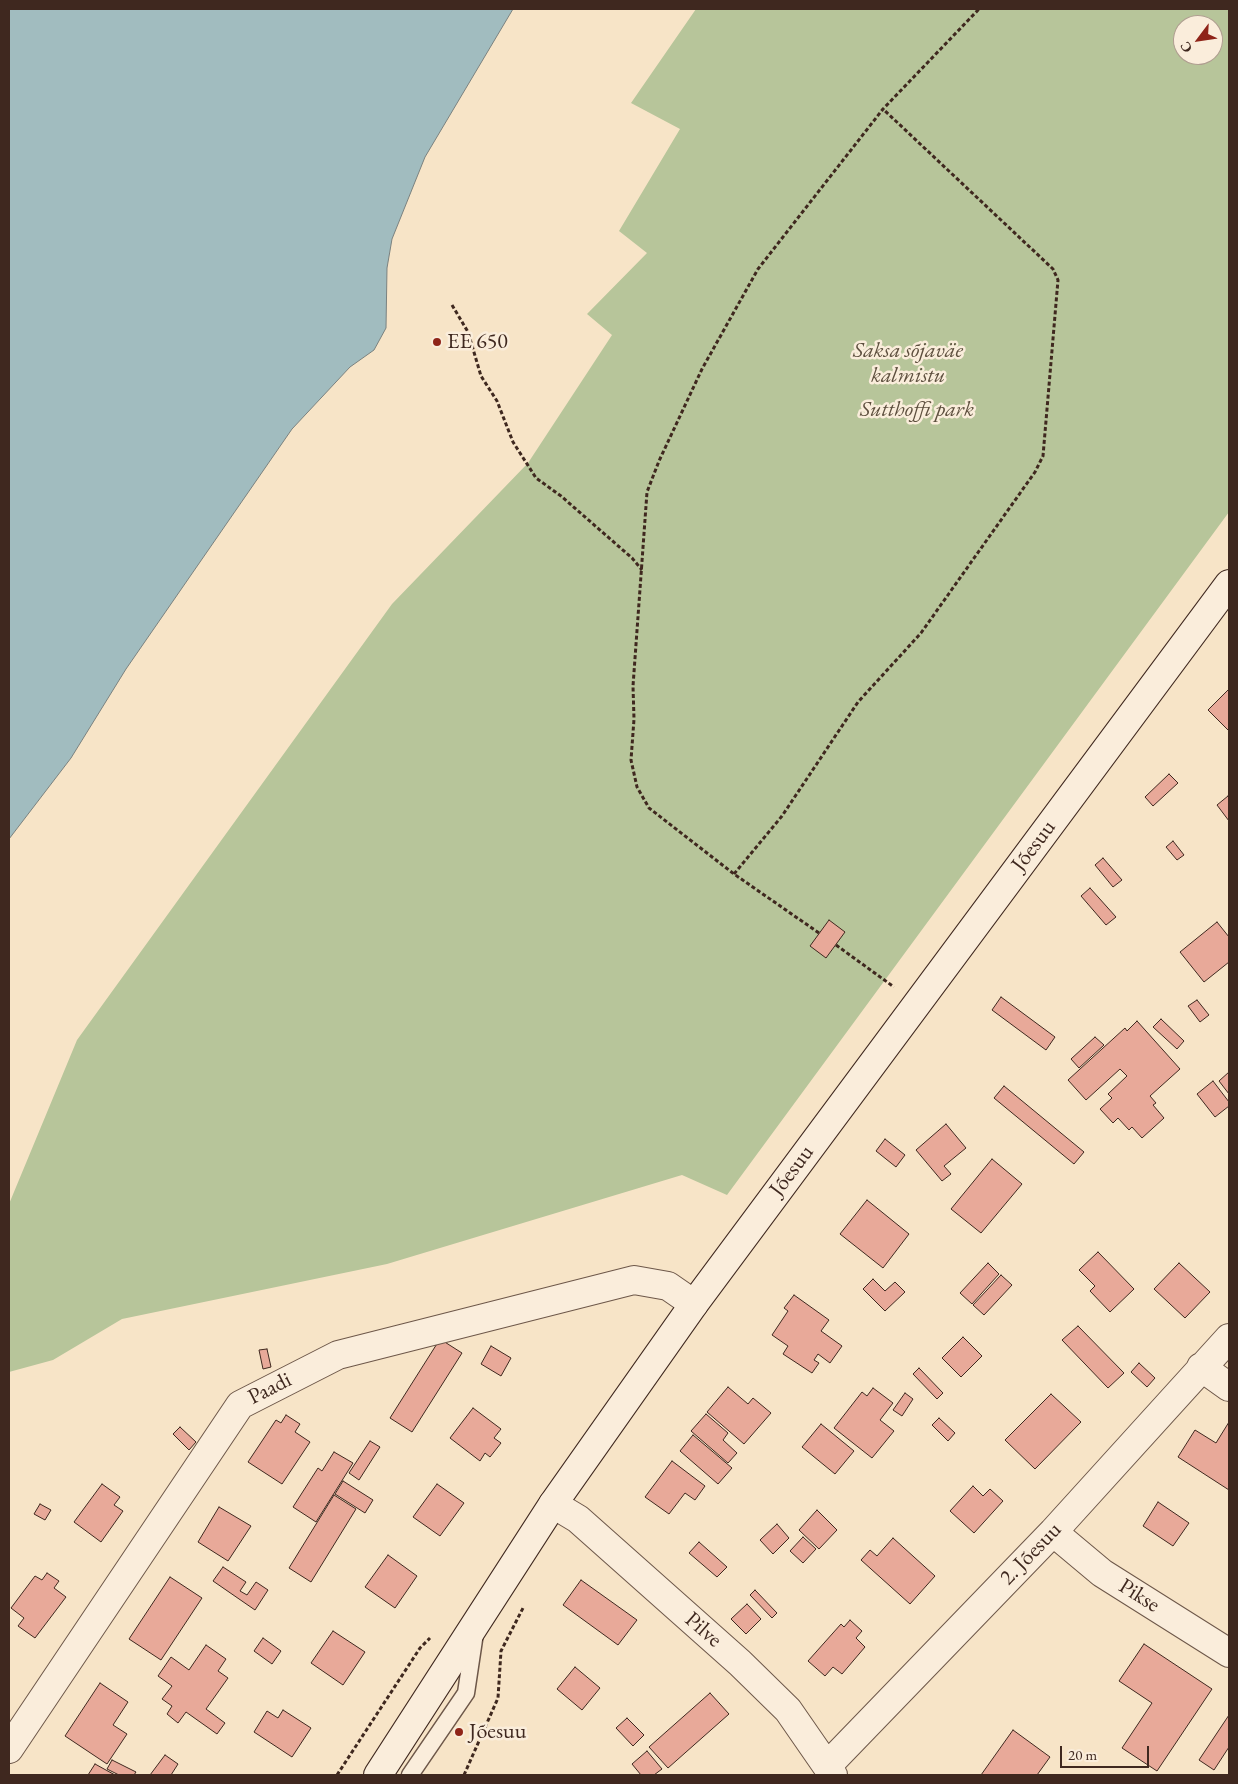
<!DOCTYPE html>
<meta charset="utf-8">
<style>
body{margin:0}
#map{position:relative;width:1238px;height:1784px;overflow:hidden;background:#f7e4c7;font-family:"EB Garamond",serif}
canvas{display:block}
.frame{position:absolute;inset:0;border:10px solid #3f281f;pointer-events:none}
.north{position:absolute;left:1173px;top:15px;width:50px;height:50px;box-sizing:border-box;background:#faeddb;border:1px solid #af9e90;border-radius:50%;rotate:239deg;font-size:14px;font-weight:700;line-height:20px;text-align:center;color:#3f281f}
.north::after{content:'';display:block;margin:auto;width:18px;height:22px;background:#8f2418;clip-path:polygon(50% 0,100% 100%,50% 72%,0 100%)}
.scale{position:absolute;left:1060px;top:1746px;width:89px;height:22px;box-sizing:border-box;border:2px solid #3f281f;border-top:0;padding-left:6px;font-size:15px;line-height:18px;white-space:nowrap;color:#3f281f;-webkit-text-stroke:4px #faeddb;paint-order:stroke}
</style>
<div id="map">
<canvas width="1238" height="1784"></canvas>
<div class="frame"></div>
<div class="north">С</div>
<div class="scale">20 m</div>
</div>
<script>
const ctx = document.querySelector('canvas').getContext('2d');
ctx.lineJoin = 'round';
function fill(path, color) { ctx.fillStyle = color; ctx.fill(path, 'evenodd'); }
const poly = rows => new Path2D(rows.map(r => 'M' + r).join(''));
function strokePath(path, color, width, dash) { ctx.strokeStyle = color; ctx.lineWidth = width; ctx.lineCap = dash ? 'butt' : 'round'; ctx.setLineDash(dash || []); ctx.stroke(path); }
function label(font, color, halo, rows, align = 'center') {
  ctx.font = font + ' "EB Garamond",serif'; ctx.lineWidth = 5; ctx.setLineDash([]); ctx.textBaseline = 'middle'; ctx.strokeStyle = halo; ctx.fillStyle = color; for (const [text, x, y, turn = 0] of rows) {
    ctx.save(); ctx.translate(x, y); ctx.rotate((+turn || 0) * Math.PI / 180); ctx.textAlign = isNaN(turn) ? turn : align; if (halo) ctx.strokeText(text, 0, 0); ctx.fillText(text, 0, 0); ctx.restore();
  }
}
fill(poly([
 [696,9,1229,9,1229,512,727,1195,682,1175,387,1264,122,1319,53,1360,9,1372,9,1204,77,1040,392,604,528,463,612,335,587,314,647,253,619,231,680,129,631,103],
 [1183,25,1213,25,1213,55,1183,55]
]), '#b7c59a');
const water = poly([
 [9,9,513,9,425,157,392,239,387,268,386,328,374,350,350,367,292,429,126,669,71,758,9,839,9,9]
]);
fill(water, '#a1bcbf');
strokePath(water, '#7a817f', 1);
const building = poly([
 [1229,689,1229,731,1208,710,1229,689],
 [1169,774,1178,783,1153,806,1145,797,1169,774],
 [1228,796,1229,797,1229,821,1217,805,1228,796],
 [1173,841,1184,855,1177,860,1166,847,1173,841],
 [1103,858,1122,880,1113,887,1095,865,1103,858],
 [1090,888,1116,917,1106,925,1081,896,1090,888],
 [829,920,845,932,826,958,810,946,829,920],
 [1217,922,1229,937,1229,962,1204,982,1180,952,1217,922],
 [1001,997,1055,1037,1046,1050,992,1010,1001,997],
 [1197,1000,1209,1015,1200,1022,1188,1006,1197,1000],
 [1161,1019,1184,1041,1177,1049,1153,1027,1161,1019],
 [1137,1021,1180,1069,1150,1096,1156,1103,1153,1105,1164,1118,1142,1138,1132,1127,1129,1130,1118,1118,1113,1123,1100,1109,1112,1098,1108,1094,1127,1076,1120,1069,1086,1100,1068,1080,1125,1028,1127,1031,1137,1021],
 [1095,1037,1104,1045,1079,1068,1071,1059,1095,1037],
 [1229,1072,1229,1094,1219,1081,1229,1072],
 [1213,1081,1229,1102,1229,1106,1215,1117,1197,1094,1213,1081],
 [1004,1086,1084,1152,1074,1164,994,1098,1004,1086],
 [946,1124,966,1148,944,1166,951,1174,942,1181,916,1150,946,1124],
 [885,1139,905,1155,896,1167,876,1151,885,1139],
 [992,1159,1022,1184,981,1233,951,1209,992,1159],
 [867,1200,909,1234,883,1268,840,1234,867,1200],
 [1098,1252,1134,1289,1110,1312,1090,1291,1095,1286,1079,1270,1098,1252],
 [988,1263,999,1274,972,1304,960,1293,988,1263],
 [1179,1263,1210,1292,1185,1318,1154,1289,1179,1263],
 [1001,1275,1012,1285,984,1315,973,1305,1001,1275],
 [873,1279,885,1291,895,1282,905,1292,885,1311,863,1289,873,1279],
 [794,1295,829,1320,821,1331,842,1346,830,1363,818,1354,814,1360,819,1363,812,1373,783,1354,788,1346,772,1335,788,1311,784,1308,794,1295],
 [1078,1326,1124,1373,1108,1388,1062,1340,1078,1326],
 [963,1337,982,1356,961,1377,942,1358,963,1337],
 [440,1339,462,1353,412,1432,390,1418,440,1339],
 [491,1346,511,1358,501,1376,481,1364,491,1346],
 [267,1349,271,1367,263,1369,259,1350,267,1349],
 [1139,1363,1155,1378,1147,1387,1131,1372,1139,1363],
 [919,1368,943,1393,937,1399,913,1374,919,1368],
 [728,1387,748,1404,753,1398,771,1413,744,1444,707,1412,728,1387],
 [873,1388,893,1403,880,1420,894,1431,872,1458,834,1428,862,1392,867,1396,873,1388],
 [905,1393,913,1399,902,1416,893,1410,905,1393],
 [1051,1394,1081,1422,1035,1469,1005,1440,1051,1394],
 [473,1408,501,1429,494,1438,501,1443,490,1457,485,1453,480,1461,450,1438,473,1408],
 [706,1414,728,1433,723,1440,737,1453,728,1463,691,1431,706,1414],
 [286,1415,300,1424,295,1432,310,1442,282,1484,248,1462,276,1420,281,1423,286,1415],
 [939,1418,955,1433,948,1441,932,1425,939,1418],
 [1229,1422,1229,1490,1178,1457,1195,1430,1216,1443,1229,1422],
 [821,1424,854,1451,835,1474,802,1447,821,1424],
 [180,1427,196,1442,189,1450,173,1434,180,1427],
 [693,1435,732,1468,718,1484,680,1451,693,1435],
 [370,1441,380,1447,359,1480,349,1473,370,1441],
 [334,1452,353,1463,316,1522,293,1507,318,1468,322,1471,334,1452],
 [672,1461,705,1486,695,1500,685,1493,669,1514,645,1497,672,1461],
 [343,1481,373,1500,365,1513,335,1494,343,1481],
 [102,1484,120,1497,114,1505,123,1511,101,1542,74,1522,102,1484],
 [437,1484,464,1503,440,1536,413,1517,437,1484],
 [973,1486,983,1496,990,1489,1003,1501,974,1533,950,1511,973,1486],
 [334,1495,356,1509,311,1582,289,1568,334,1495],
 [1158,1502,1189,1523,1173,1546,1143,1526,1158,1502],
 [40,1504,51,1510,45,1520,34,1514,40,1504],
 [219,1507,251,1526,228,1561,198,1542,219,1507],
 [817,1510,837,1530,819,1549,799,1530,817,1510],
 [777,1524,789,1538,773,1554,760,1540,777,1524],
 [803,1537,816,1549,803,1563,790,1551,803,1537],
 [893,1538,935,1576,910,1604,861,1560,870,1550,877,1556,893,1538],
 [699,1542,727,1567,717,1577,689,1553,699,1542],
 [388,1555,417,1576,395,1608,365,1587,388,1555],
 [223,1567,246,1582,240,1591,247,1595,256,1582,268,1590,255,1610,213,1581,223,1567],
 [47,1573,59,1581,54,1588,66,1597,35,1638,18,1626,24,1618,11,1608,35,1576,42,1580,47,1573],
 [170,1577,202,1598,161,1660,129,1639,170,1577],
 [581,1580,637,1620,618,1645,563,1605,581,1580],
 [755,1590,777,1613,772,1618,750,1595,755,1590],
 [747,1604,761,1619,746,1634,731,1619,747,1604],
 [850,1620,862,1631,856,1638,865,1647,842,1674,833,1667,825,1676,808,1661,841,1624,844,1627,850,1620],
 [333,1631,365,1652,343,1685,311,1663,333,1631],
 [263,1638,281,1651,272,1664,254,1651,263,1638],
 [1144,1644,1212,1689,1157,1771,1122,1748,1152,1703,1119,1681,1144,1644],
 [206,1645,226,1659,218,1671,228,1678,206,1709,225,1723,217,1734,186,1712,178,1723,167,1714,172,1706,162,1699,172,1686,158,1676,171,1657,189,1670,206,1645],
 [575,1667,600,1688,582,1710,557,1689,575,1667],
 [100,1683,128,1702,113,1725,127,1734,107,1764,65,1736,100,1683],
 [710,1693,729,1714,668,1768,649,1747,710,1693],
 [283,1710,311,1728,292,1757,254,1732,267,1711,278,1718,283,1710],
 [1229,1715,1229,1747,1214,1770,1199,1760,1229,1715],
 [627,1718,644,1735,633,1746,616,1728,627,1718],
 [1013,1730,1050,1757,1037,1775,981,1775,1013,1730],
 [647,1751,662,1769,654,1775,641,1775,632,1764,647,1751],
 [165,1755,178,1764,171,1775,150,1775,165,1755],
 [112,1760,136,1772,134,1775,119,1775,107,1769,112,1760],
 [95,1764,115,1775,88,1775,95,1764]
]);
fill(building, '#e8a999');
strokePath(building, '#3f281f', 1);
const lane = poly([
 [410,1775,466,1693,475,1633]
]);
const street = poly([
 [1201,1367,1229,1387],
 [553,1504,578,1519,740,1663,788,1710,833,1775],
 [1053,1532,1102,1573,1229,1653],
 [9,1749,240,1405,338,1355,634,1280,668,1286,694,1304],
 [828,1765,1053,1532,1229,1338]
]);
const secondary = poly([
 [378,1775,553,1504,694,1304,1229,584]
]);
strokePath(lane, '#6d5749', 19);
strokePath(street, '#6d5749', 30);
strokePath(secondary, '#3f281f', 30);
strokePath(poly([
 [452,305,468,332,481,376,497,401,513,442,536,478,561,496,632,558,642,570],
 [734,874,782,816,858,702,921,633,1035,472,1043,456,1058,280,1053,269,883,109],
 [819,933,734,874,649,808,637,787,631,760,634,719,633,686,647,492,659,461,702,369,758,269,883,109,979,9],
 [836,945,894,987],
 [337,1775,420,1648,430,1638],
 [464,1775,498,1698,501,1651,523,1608]
]), '#3f281f', 3, [4, 2.5]);
strokePath(lane, '#faeddb', 16);
strokePath(street, '#faeddb', 28);
strokePath(secondary, '#faeddb', 28);
for (const [x, y, r, color] of [
 [437,342,5,"#8f2418"],
 [459,1732,5,"#8f2418"]
]) { const dot = new Path2D(); dot.arc(x, y, r, 0, 2 * Math.PI); ctx.fillStyle = color; ctx.fill(dot); strokePath(dot, '#faeddb', 2); }
label('22px', '#3f281f', '#faeddb', [
 ["EE 650",447,342],
 ["Jõesuu",469,1732]
], 'left');
label('italic 22px', '#5d4f3e', '#faeddb', [
 ["Saksa sõjaväe",908,351],
 ["kalmistu",908,376],
 ["Sutthoffi park",917,410]
]);
label('22px', '#3f281f', '#faeddb', [
 ["Jõesuu",1034,846,-53],
 ["Jõesuu",792,1171,-53],
 ["Paadi",270,1389,-27],
 ["2. Jõesuu",1031,1554,-46],
 ["Pikse",1139,1596,32],
 ["Pilve",703,1630,41]
]);
</script>
